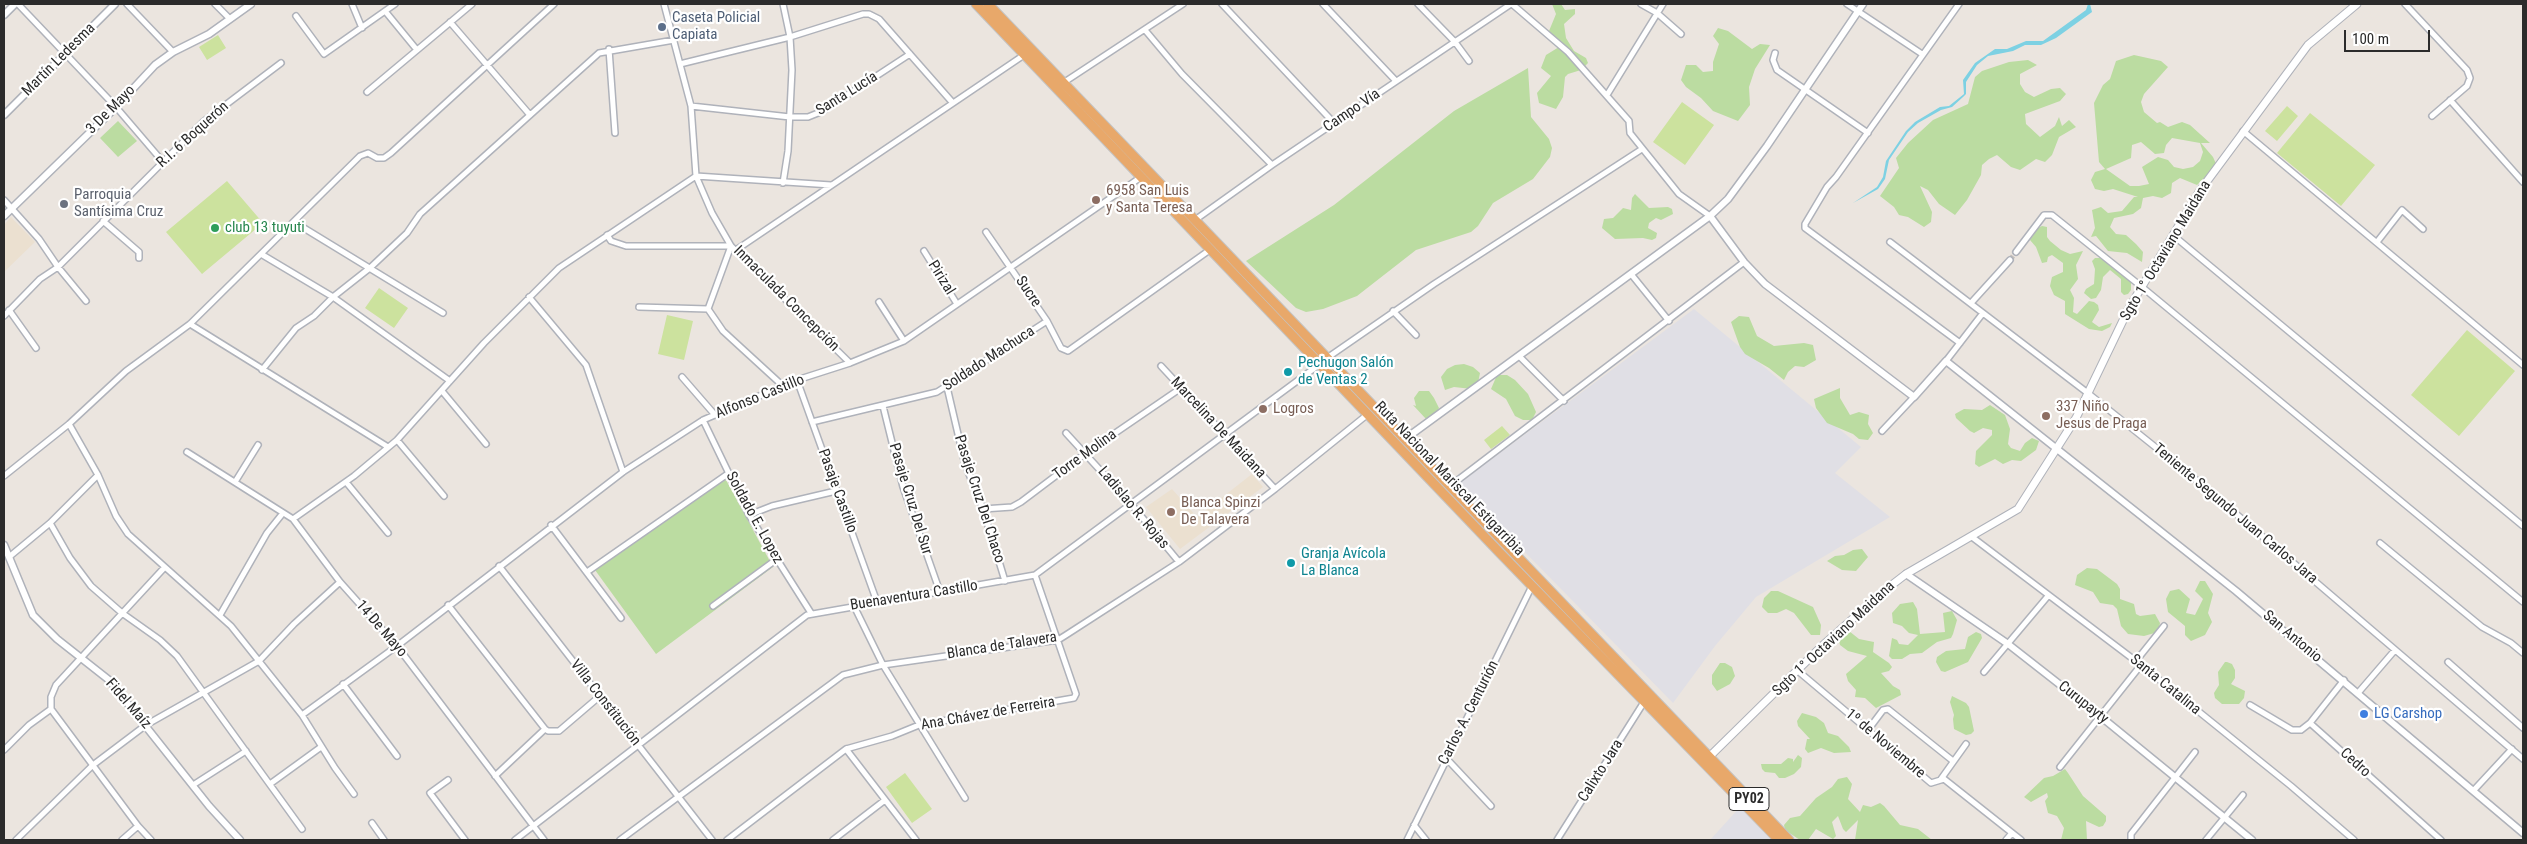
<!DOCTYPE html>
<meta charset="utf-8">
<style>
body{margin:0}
#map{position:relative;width:2527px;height:844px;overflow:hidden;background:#ebe5df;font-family:"Roboto Condensed",sans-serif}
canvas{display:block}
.frame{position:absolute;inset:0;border:5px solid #2b2b2b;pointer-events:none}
.scale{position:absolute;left:2344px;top:30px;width:86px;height:22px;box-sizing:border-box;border:2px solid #2b2b2b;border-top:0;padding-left:6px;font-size:15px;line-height:18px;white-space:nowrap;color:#2b2b2b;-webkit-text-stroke:4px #fff;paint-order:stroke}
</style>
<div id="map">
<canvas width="2527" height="844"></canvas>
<div class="frame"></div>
<div class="scale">100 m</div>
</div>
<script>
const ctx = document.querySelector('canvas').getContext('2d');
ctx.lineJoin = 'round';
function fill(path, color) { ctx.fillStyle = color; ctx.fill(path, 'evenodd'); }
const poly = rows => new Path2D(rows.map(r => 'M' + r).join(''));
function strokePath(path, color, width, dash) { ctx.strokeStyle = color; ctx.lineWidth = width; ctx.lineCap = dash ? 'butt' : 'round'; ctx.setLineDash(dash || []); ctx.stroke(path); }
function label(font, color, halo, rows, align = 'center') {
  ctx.font = font + ' "Roboto Condensed",sans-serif'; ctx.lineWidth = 4.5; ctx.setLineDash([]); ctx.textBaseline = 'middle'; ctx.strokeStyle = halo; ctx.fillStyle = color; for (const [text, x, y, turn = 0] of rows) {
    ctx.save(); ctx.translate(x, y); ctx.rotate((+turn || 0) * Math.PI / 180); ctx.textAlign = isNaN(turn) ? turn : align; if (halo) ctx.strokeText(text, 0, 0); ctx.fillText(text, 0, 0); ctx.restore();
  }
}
fill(poly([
 [1694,309,1861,447,1835,473,1890,517,1756,597,1715,646,1673,703,1458,484],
 [1740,807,1771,840,1710,840]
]), '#e0dfe5');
fill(poly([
 [11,217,35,242,4,272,4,225],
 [1252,474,1263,487,1180,549,1146,507,1172,489,1197,517]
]), '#ebe0d0');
fill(poly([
 [1552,4,1561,4,1565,10,1575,9,1575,14,1564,24,1566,38,1574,51,1586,58,1588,63,1581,70,1568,74,1565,77,1563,97,1556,109,1539,103,1537,93,1551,76,1541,68,1546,55,1559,47,1549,31,1556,14],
 [1718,28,1728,31,1752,49,1760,44,1770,45,1755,69,1749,87,1750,105,1738,121,1713,111,1701,98,1686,87,1681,80,1686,65,1696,65,1703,72,1713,71,1713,62,1719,44,1713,36],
 [2134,55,2161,61,2168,67,2144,94,2141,102,2144,112,2157,123,2160,122,2168,127,2182,122,2190,125,2210,143,2201,143,2213,157,2217,166,2197,185,2180,178,2172,183,2171,193,2162,198,2153,196,2143,198,2141,208,2133,214,2114,218,2110,227,2116,234,2126,235,2136,244,2143,252,2142,262,2127,253,2108,251,2096,236,2091,237,2095,228,2092,210,2101,207,2108,213,2122,211,2134,197,2138,197,2113,189,2104,191,2095,189,2091,180,2095,172,2105,169,2099,162,2094,103,2103,85,2110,79,2116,61],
 [2172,138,2200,143,2203,152,2200,161,2193,167,2183,169,2174,167,2168,160,2158,157,2142,167,2149,184,2139,186,2130,186,2106,169,2131,158,2132,145,2141,142,2155,154,2164,153,2166,145],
 [2028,60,2037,65,2020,74,2020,84,2025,92,2034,97,2051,89,2060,88,2066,94,2060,101,2025,114,2026,124,2040,137,2055,126,2059,117,2062,126,2069,120,2076,127,2059,137,2052,155,2045,162,2036,159,2020,170,2011,167,1997,155,1989,159,1982,165,1981,175,1967,200,1955,215,1939,204,1928,190,1920,186,1932,212,1931,222,1924,227,1908,217,1899,215,1894,207,1880,196,1899,168,1896,158,1908,143,1933,120,1968,104,1975,77,1982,71,2009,62],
 [1528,68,1531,117,1549,139,1552,148,1550,157,1533,179,1493,203,1478,226,1471,232,1416,250,1357,296,1323,309,1306,312,1296,308,1246,261,1334,205,1454,111],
 [118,121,137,141,118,157,100,138],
 [1635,194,1649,208,1668,207,1672,209,1673,214,1661,220,1656,218,1649,223,1648,228,1657,233,1656,238,1652,240,1643,238,1615,239,1602,228,1604,219,1613,218,1623,208,1631,210,1632,198],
 [2042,226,2047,227,2047,237,2050,241,2061,250,2070,254,2083,251,2076,265,2078,279,2070,290,2074,298,2073,312,2077,314,2089,301,2094,302,2098,305,2099,310,2092,322,2099,327,2112,323,2110,327,2102,331,2089,329,2065,314,2065,301,2054,295,2050,286,2052,277,2063,272,2063,263,2052,255,2048,257,2047,262,2042,263,2036,247,2030,240,2038,228],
 [2095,258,2100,258,2116,268,2131,281,2131,290,2128,294,2124,295,2121,292,2121,279,2110,270,2103,277,2101,290,2096,298,2091,299,2084,293,2086,289,2094,284,2095,269,2092,261],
 [1739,316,1749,317,1757,336,1774,346,1804,343,1813,345,1816,360,1804,367,1795,366,1788,372,1784,380,1769,368,1745,354,1740,347,1731,322],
 [1464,364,1473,367,1480,373,1478,383,1472,389,1454,387,1445,390,1441,377,1447,369,1455,365],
 [1497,375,1507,375,1515,380,1528,394,1536,412,1532,420,1523,420,1515,416,1506,399,1491,389],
 [1840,388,1840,398,1850,415,1859,412,1869,415,1868,424,1873,433,1868,440,1859,439,1853,434,1827,423,1816,408,1814,399],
 [1419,391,1429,391,1434,398,1439,408,1435,416,1426,419,1413,405,1416,406,1414,398],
 [1990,405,2005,415,2010,429,2008,444,2011,448,2020,451,2025,443,2032,438,2039,441,2036,450,2021,461,2012,460,2003,464,1995,459,1979,467,1975,464,1976,451,1992,435,1992,430,1983,428,1974,433,1970,431,1956,418,1955,414,1964,409,1982,410],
 [726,480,773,567,656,654,595,570,702,493],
 [1862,549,1868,557,1856,571,1842,570,1827,561,1835,556,1844,555,1853,550],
 [2087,568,2097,569,2117,584,2120,589,2120,599,2134,604,2136,614,2140,616,2155,614,2160,623,2158,632,2144,636,2128,634,2121,626,2117,609,2113,605,2100,603,2093,592,2075,585,2077,575],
 [2200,581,2205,581,2213,594,2208,613,2212,622,2205,635,2191,641,2185,635,2185,626,2168,612,2166,599,2170,591,2179,589,2190,599,2186,613,2195,615,2203,599,2195,591],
 [1771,591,1778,591,1813,607,1821,625,1820,635,1811,635,1794,613,1786,609,1777,613,1768,613,1762,607,1764,598],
 [1913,602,1917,609,1920,634,1945,632,1943,613,1952,611,1957,620,1953,634,1951,638,1937,642,1922,653,1910,654,1902,659,1892,659,1889,656,1892,638,1897,640,1899,644,1908,645,1918,635,1909,633,1902,626,1893,623,1892,613,1900,604],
 [1849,631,1859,639,1874,642,1873,652,1889,663,1892,667,1889,671,1881,673,1893,686,1900,690,1901,695,1876,708,1865,698,1855,697,1856,690,1848,681,1846,674,1867,656,1848,651,1840,645,1838,636,1841,632],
 [1976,632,1981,634,1982,638,1968,662,1945,672,1941,671,1936,662,1937,657,1946,651,1965,649,1968,637],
 [2225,662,2227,662,2232,664,2235,670,2235,678,2231,684,2245,691,2244,698,2239,704,2222,704,2215,698,2214,693,2219,685,2218,672],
 [1720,663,1725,663,1732,667,1735,676,1730,684,1717,691,1712,684,1712,675],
 [1952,696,1966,703,1969,707,1974,731,1971,734,1966,735,1954,729,1953,719,1954,715,1950,702],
 [1802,713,1816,717,1824,723,1828,733,1838,736,1849,747,1851,752,1834,753,1821,748,1808,753,1805,749,1807,739,1810,739,1798,726,1797,721],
 [1798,755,1802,758,1801,767,1794,774,1785,778,1779,778,1775,773,1765,772,1762,769,1761,764,1781,764,1788,758,1793,759,1793,762],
 [2065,769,2068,773,2083,796,2106,816,2106,821,2103,826,2099,827,2086,821,2087,840,2061,840,2064,828,2057,816,2048,813,2045,801,2048,797,2047,793,2031,802,2024,797,2044,778,2053,776],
 [1847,777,1852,784,1848,799,1860,812,1863,805,1871,807,1880,803,1884,806,1900,825,1918,829,1932,840,1855,840,1858,820,1846,832,1843,829,1838,816,1832,822,1836,836,1833,839,1816,829,1808,840,1800,840,1785,830,1784,825,1790,818,1800,816,1816,798,1832,787,1838,779]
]), '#bbdca1');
fill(poly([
 [218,35,226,48,207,60,199,47],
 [1682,102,1714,125,1685,165,1653,142],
 [2287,106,2298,116,2277,141,2265,131],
 [2310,113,2375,165,2341,206,2277,153],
 [227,181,263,223,202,274,166,232],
 [379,288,408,308,394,328,365,308],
 [667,315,693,321,684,360,658,354],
 [2467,330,2515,371,2459,436,2411,395],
 [1502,426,1510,435,1491,449,1484,440],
 [905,773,932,809,912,823,886,787]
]), '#cce29e');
fill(poly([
 [2088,4,2090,4,2092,12,2056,38,2041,45,2025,45,2013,51,1988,56,1977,65,1966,82,1966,94,1963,97,1952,107,1941,110,1918,123,1908,132,1889,160,1885,179,1878,189,1853,203,1877,187,1883,177,1886,161,1906,131,1915,122,1940,107,1949,106,1964,94,1963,80,1975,63,1995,49,2007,49,2026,41,2043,41,2086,10]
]), '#7dd1e3');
strokePath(poly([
 [2010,260,2016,252]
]), '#c5c0bb', 5, [5, 2.5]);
const minor = poly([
 [18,4,116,107,163,162],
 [127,4,173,52],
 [215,4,229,18],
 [352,4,362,28],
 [664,4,691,106,696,176,712,213,731,246,850,363],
 [1222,4,1334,123],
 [1323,4,1396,81],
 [1418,4,1455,42,1469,61],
 [1512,4,1568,52,1629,121,1630,133,1679,194,1710,216],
 [1641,4,1657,13,1681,34],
 [1847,4,1922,54],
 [1959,4,1836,177,1827,187,1805,224,1805,228,1960,343],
 [2405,4,2467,70,2470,78,2467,86,2432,116],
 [385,11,417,50],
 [296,16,324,54,395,4],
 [450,22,530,115],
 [1145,30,1182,74,1272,165],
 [609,49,615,133],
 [1775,53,1773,60,1777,70,1868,133],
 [680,64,790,37,863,14,869,14,879,19,952,102],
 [1063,83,1183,4],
 [367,92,472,4],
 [1607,95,1663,4],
 [2450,100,2523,182],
 [691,106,790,117,808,117,823,111,910,54],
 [2243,131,2523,365],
 [783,183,788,151,792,70,790,37,783,4],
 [4,200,39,239,58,267,86,301],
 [1195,220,1272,165,1511,4],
 [103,221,139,252,139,258],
 [294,222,443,313],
 [986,232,1047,321,1061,348,1068,351,1211,249],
 [607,235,611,241,626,246,731,246],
 [2174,236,2523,526],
 [1890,242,2089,394,2194,478,2523,759],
 [2377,242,2402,210,2423,229],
 [731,246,708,309,723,331,783,386],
 [736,250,1024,55],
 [924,251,957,304],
 [2016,252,2044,215,2052,215,2142,287,2523,602],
 [261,254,333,297,450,381],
 [1631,274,1669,321],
 [529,297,586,365,623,472],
 [879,302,904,341],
 [1971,303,2010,260],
 [639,307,708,309],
 [9,310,36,348],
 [1393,311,1416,335],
 [4,316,40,279,58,267,203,122,281,63],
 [190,324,388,447],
 [1519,356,1564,401],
 [1327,358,1434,284,1642,149],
 [1946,361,1983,313],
 [1161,366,1275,489],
 [262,370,296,328,314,316,333,297,371,267,407,233,420,214,599,53,674,40],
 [682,377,715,415],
 [797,380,877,602],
 [947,387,965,464,983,509,1005,581],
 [442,391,486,444],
 [883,406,903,487,940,592],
 [703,420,749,515,811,613],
 [812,422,937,392,1047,321],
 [69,424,98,475,116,516,128,534,231,626,302,715,335,768,354,794],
 [1882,431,1914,397],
 [1066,433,1132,505,1179,562],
 [397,440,444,496],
 [187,452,293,519,340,582,397,646,544,840],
 [4,476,69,424,126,371,190,324,360,156,368,153,377,158,384,158,391,153,554,4],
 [235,482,258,445],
 [346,482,388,533],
 [1450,486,1744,262],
 [983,509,1012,507,1021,502,1086,453,1181,388],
 [749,515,772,506,836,491],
 [293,519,354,476,397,440,484,343,559,268,696,176,831,185],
 [50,523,70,558,91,586,122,613,160,640,177,656,302,829],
 [551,525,621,618],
 [1972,537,2141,665,2291,786,2354,840],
 [2380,543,2482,627,2511,643,2523,653],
 [9,557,50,523,98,475],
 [499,566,712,840],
 [587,572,729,473],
 [448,605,545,729],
 [713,606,777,559],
 [854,606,883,665,965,798],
 [220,615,267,533,283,513],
 [2136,661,2164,626],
 [2448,662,2523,728],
 [1798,671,1931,783,1944,779,2021,840],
 [1984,672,2048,596],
 [2344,680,2310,723,2441,840],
 [343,684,397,756],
 [2358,693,2395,650],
 [2250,705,2292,730,2301,730,2310,723],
 [302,715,397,646,623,472,703,420,797,380,850,363,904,341,1141,177],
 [1868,730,1883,710,1888,709,1953,761],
 [846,749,916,840],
 [4,750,29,725,51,709],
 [1446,758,1491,806],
 [2060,767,2141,665],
 [495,776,545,729,548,731,559,731,600,696],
 [1941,779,1966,744],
 [448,780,430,793,465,840],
 [270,784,321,747],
 [193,785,246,751],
 [2474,790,2512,749],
 [372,823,384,840],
 [1414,825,1426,840],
 [138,826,151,840],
 [16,840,93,765,146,725,259,661,294,624,340,582],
 [122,840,138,826,51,709,51,697,56,685,164,568],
 [515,840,807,615,1035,575,1320,364],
 [620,840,843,675,883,665,1058,640,1066,635,1179,562,1275,489,1368,414],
 [727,840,846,749,892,736,919,725,1074,698,1076,694,1035,575],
 [833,840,885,800],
 [1407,840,1532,586],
 [1557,840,1644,702],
 [2006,840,2012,833],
 [2131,840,2131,834,2195,752],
 [2206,840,2243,795]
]);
const tertiary = poly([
 [4,15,15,4],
 [4,115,115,4],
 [4,216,116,107,155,65,173,52,209,34,251,4],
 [1710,216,1744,262,1765,284,1914,397,1946,361,2236,591,2523,833],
 [1405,439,1710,216,1728,199,1767,146,1863,4],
 [4,545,33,615,57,639,109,680,209,806,240,840],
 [1906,574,2008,644,2100,716,2252,840]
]);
const secondary = poly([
 [1707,759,1823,645,1884,591,1906,574,2018,509,2076,418,2129,308,2199,192,2308,45,2357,4]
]);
const trunk = poly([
 [976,4,1500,553,1779,840],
 [988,4,1789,840]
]);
strokePath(minor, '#afb2ba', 8);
strokePath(tertiary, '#afb2ba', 9);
strokePath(secondary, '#afb2ba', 9);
strokePath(trunk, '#c4c4c4', 11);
strokePath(minor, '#fff', 5);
strokePath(tertiary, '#fff', 6);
strokePath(secondary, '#fff', 7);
strokePath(trunk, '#e8a86a', 9);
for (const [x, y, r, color] of [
 [662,27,5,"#5c6f8a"],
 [1096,200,5,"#8d6e63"],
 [64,204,5,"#6b7280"],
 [215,228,5,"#2e9e5b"],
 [1288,372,5,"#0f9aa8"],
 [1263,409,5,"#8d6e63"],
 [2046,416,5,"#8d6e63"],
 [1171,512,5,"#8d6e63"],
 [1291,563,5,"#0f9aa8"],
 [2364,714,5,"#3f7fe0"]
]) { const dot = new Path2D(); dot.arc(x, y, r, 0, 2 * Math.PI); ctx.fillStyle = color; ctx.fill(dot); strokePath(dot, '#fff', 2); }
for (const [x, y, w] of [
 [1749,799,40]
]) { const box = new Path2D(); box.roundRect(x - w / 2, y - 11.5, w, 23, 4); ctx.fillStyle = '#fff'; ctx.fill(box); strokePath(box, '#2b2b2b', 1); }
label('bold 14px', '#2b2b2b', null, [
 ["PY02",1749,799]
]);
label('15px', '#4e5e75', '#fff', [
 ["Caseta Policial",672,18],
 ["Capiata",672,35]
], 'left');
label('15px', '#2b2b2b', '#fff', [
 ["Martín Ledesma",59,60,-45],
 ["Santa Lucía",847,94,-32],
 ["3 De Mayo",111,110,-45],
 ["Campo Vía",1352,111,-34],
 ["R.I. 6 Boquerón",193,135,-42],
 ["Sgto 1° Octaviano Maidana",2166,251,-59],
 ["Pirizal",941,278,58],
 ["Sucre",1028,292,56],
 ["Inmaculada Concepción",786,299,45],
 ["Soldado Machuca",989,359,-33],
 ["Alfonso Castillo",760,397,-22],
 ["Marcelina De Maidana",1218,428,47],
 ["Torre Molina",1085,455,-36],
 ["Ruta Nacional Mariscal Estigarribia",1449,479,46],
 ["Pasaje Castillo",837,491,70],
 ["Pasaje Cruz Del Sur",910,499,73],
 ["Pasaje Cruz Del Chaco",979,499,72],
 ["Ladislao R. Rojas",1133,508,50],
 ["Teniente Segundo Juan Carlos Jara",2235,514,40],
 ["Soldado E. Lopez",754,518,61],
 ["Buenaventura Castillo",914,596,-9],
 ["14 De Mayo",381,629,49],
 ["San Antonio",2292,637,40],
 ["Sgto 1° Octaviano Maidana",1834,639,-43],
 ["Blanca de Talavera",1002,646,-9],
 ["Santa Catalina",2165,685,39],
 ["Villa Constitución",605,703,52],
 ["Curupayty",2083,703,38],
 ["Fidel Maíz",128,704,49],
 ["Carlos A. Centurión",1469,713,-63],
 ["Ana Chávez de Ferreira",988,714,-10],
 ["1º de Noviembre",1885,744,40],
 ["Cedro",2355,763,42],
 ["Calixto Jara",1601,771,-58]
]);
label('15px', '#785e54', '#fff', [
 ["6958 San Luis",1106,191],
 ["y Santa Teresa",1106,208],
 ["337 Niño",2056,407],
 ["Jesus de Praga",2056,424],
 ["Logros",1273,409],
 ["Blanca Spinzi",1181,503],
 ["De Talavera",1181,520]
], 'left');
label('15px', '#5b616d', '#fff', [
 ["Parroquia",74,195],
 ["Santísima Cruz",74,212]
], 'left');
label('15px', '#27864d', '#fff', [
 ["club 13 tuyuti",225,228]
], 'left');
label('15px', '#0d838f', '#fff', [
 ["Pechugon Salón",1298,363],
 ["de Ventas 2",1298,380],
 ["Granja Avícola",1301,554],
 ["La Blanca",1301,571]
], 'left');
label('15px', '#366cbe', '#fff', [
 ["LG Carshop",2374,714]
], 'left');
</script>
